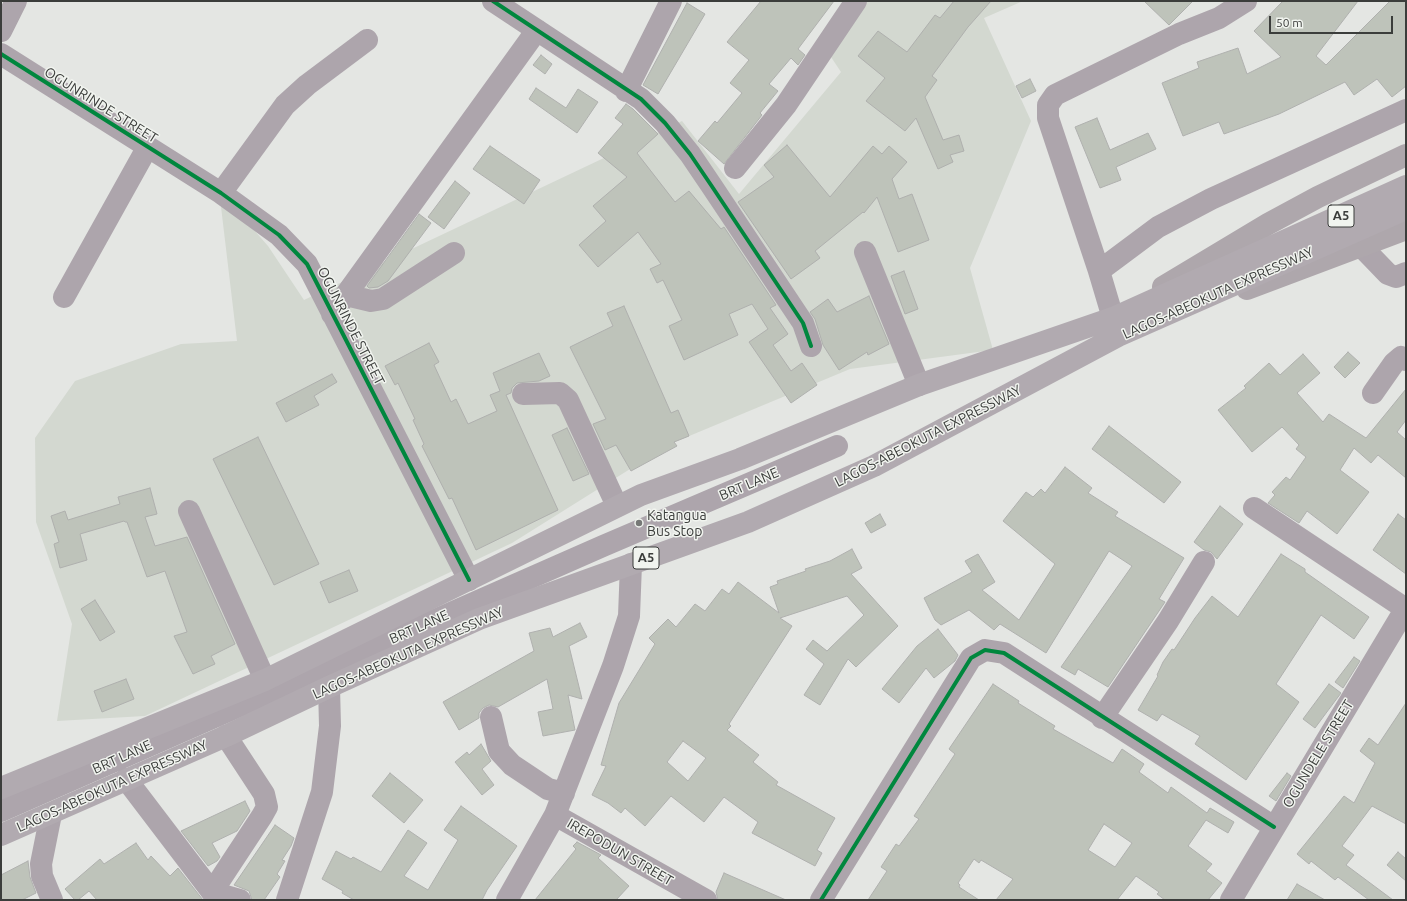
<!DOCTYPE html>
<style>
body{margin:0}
#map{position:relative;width:1407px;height:901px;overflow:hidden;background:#e4e6e3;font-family:Ubuntu,sans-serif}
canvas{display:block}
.frame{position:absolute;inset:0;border:2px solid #3b3d3b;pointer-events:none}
.scale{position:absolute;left:1269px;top:16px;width:124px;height:18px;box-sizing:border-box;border:2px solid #3b3d3b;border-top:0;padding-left:5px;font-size:12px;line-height:14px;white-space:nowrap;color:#3b3d3b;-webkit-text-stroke:3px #f1f4ef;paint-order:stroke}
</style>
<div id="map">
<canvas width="1407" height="901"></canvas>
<div class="frame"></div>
<div class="scale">50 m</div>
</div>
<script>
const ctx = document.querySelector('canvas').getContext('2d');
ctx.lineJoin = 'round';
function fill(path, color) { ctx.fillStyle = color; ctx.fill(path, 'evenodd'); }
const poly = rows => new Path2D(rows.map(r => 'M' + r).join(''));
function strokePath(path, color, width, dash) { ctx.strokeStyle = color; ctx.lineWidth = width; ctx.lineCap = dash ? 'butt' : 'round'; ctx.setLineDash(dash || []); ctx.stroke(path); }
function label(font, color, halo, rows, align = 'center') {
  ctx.font = font + ' Ubuntu,sans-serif'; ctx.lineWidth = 3; ctx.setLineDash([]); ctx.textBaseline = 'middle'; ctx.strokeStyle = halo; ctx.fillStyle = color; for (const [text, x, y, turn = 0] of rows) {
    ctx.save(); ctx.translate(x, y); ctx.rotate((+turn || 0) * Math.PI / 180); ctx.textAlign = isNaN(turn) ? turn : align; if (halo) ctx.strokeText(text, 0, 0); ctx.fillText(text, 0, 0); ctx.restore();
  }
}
fill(poly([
 [863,1,1023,1,984,18,1031,121,970,268,993,350,850,369,670,444,512,543,145,716,57,721,72,624,36,522,35,438,75,381,181,344,237,341,219,190,268,246,304,300,682,121,739,194,841,72,827,51]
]), '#d3d8d0');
const building = poly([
 [761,1,834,1,798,49,805,55,798,65,791,58,769,84,778,91,760,113,762,115,724,164,698,141,715,121,717,123,742,93,730,83,749,60,727,42,761,1],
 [954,1,991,1,968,27,932,76,937,80,925,97,943,140,959,135,964,151,950,155,953,162,938,169,916,118,905,131,866,101,885,78,858,56,878,31,907,52,935,15,940,18,954,1],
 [1144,1,1193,1,1169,25,1144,1],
 [1283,1,1358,1,1316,56,1326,65,1390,1,1406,1,1406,86,1392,97,1377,79,1354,95,1345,82,1279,114,1224,134,1219,122,1183,136,1162,83,1199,68,1197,62,1238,48,1247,74,1281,57,1254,31,1283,1],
 [687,3,705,14,658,94,643,85,687,3],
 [541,55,552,64,545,74,533,65,541,55],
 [1030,79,1036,91,1022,98,1016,86,1030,79],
 [536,88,566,108,578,89,598,102,577,133,529,99,536,88],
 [626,104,633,109,658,134,637,153,640,157,675,202,689,191,721,229,724,227,776,305,770,308,788,334,773,345,791,371,802,363,817,385,791,403,749,342,768,329,752,304,729,314,738,335,684,360,669,326,682,320,663,280,657,283,650,269,661,264,638,232,598,267,579,245,606,221,593,206,627,177,598,153,623,124,615,118,626,104],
 [1097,118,1110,150,1148,133,1156,149,1116,167,1121,180,1100,188,1075,127,1097,118],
 [787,145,830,197,873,146,882,154,889,146,907,162,892,179,899,199,912,194,929,240,898,252,877,197,864,213,863,212,815,251,820,258,791,279,738,202,774,177,764,165,787,145],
 [490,146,540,180,524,204,473,169,490,146],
 [455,181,470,193,444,229,428,217,455,181],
 [419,214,431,223,388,281,378,287,369,288,367,286,419,214],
 [904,271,918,309,905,314,891,276,904,271],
 [869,296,889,344,868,355,867,352,839,370,823,345,815,319,810,312,828,299,837,312,869,296],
 [624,306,671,413,678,410,689,436,674,442,677,446,631,471,616,445,605,450,593,424,606,419,570,347,613,326,607,313,624,306],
 [429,343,439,362,434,365,451,402,456,399,468,424,497,411,490,395,500,391,493,373,539,353,550,376,539,381,517,383,512,388,511,393,506,395,558,510,476,550,452,498,449,499,422,446,424,444,413,420,415,419,398,383,395,385,385,366,429,343],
 [1348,352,1360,363,1345,378,1334,367,1348,352],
 [1303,354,1320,373,1297,393,1323,422,1329,414,1366,438,1406,389,1406,420,1397,432,1406,440,1406,478,1378,455,1371,463,1354,448,1340,470,1369,492,1337,534,1307,511,1299,523,1268,503,1275,495,1272,492,1286,477,1290,480,1306,457,1296,449,1299,445,1282,427,1252,452,1218,410,1246,388,1244,386,1269,363,1280,375,1303,354],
 [332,374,337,382,314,396,319,405,286,422,276,403,332,374],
 [1109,426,1181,482,1164,503,1092,449,1109,426],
 [567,428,589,474,573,481,552,435,567,428],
 [258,437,319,564,274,585,213,459,258,437],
 [1065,467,1092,488,1088,493,1118,512,1115,516,1184,558,1159,599,1165,602,1108,687,1078,669,1075,675,1061,667,1132,566,1109,551,1046,653,1000,624,994,630,969,610,941,625,935,620,924,598,972,572,965,561,978,554,995,582,982,590,1019,620,1055,564,1003,521,1026,492,1033,497,1041,489,1045,493,1065,467],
 [150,488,157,514,145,517,155,546,187,537,235,644,211,656,215,664,193,674,174,636,187,632,165,571,147,577,127,522,125,522,124,521,80,534,87,560,60,568,54,544,59,542,51,516,65,511,68,520,120,504,118,497,150,488],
 [1220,506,1243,524,1217,559,1211,552,1204,550,1194,542,1220,506],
 [880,514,886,525,871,533,865,523,880,514],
 [1398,514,1406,520,1406,574,1373,550,1398,514],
 [852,549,862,568,851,574,898,626,856,667,848,659,820,705,804,695,824,664,806,649,813,640,827,651,864,615,847,596,780,618,792,626,729,724,731,726,727,730,759,755,753,762,778,782,776,785,835,818,817,850,822,853,815,866,752,833,758,822,724,797,704,822,671,796,645,826,625,808,621,813,608,803,592,795,606,766,601,765,619,703,655,644,649,638,668,619,676,627,695,604,705,611,722,589,729,594,738,582,779,613,770,587,778,584,777,581,806,571,805,569,830,561,852,549],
 [683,741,706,758,688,781,667,762,683,741],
 [1281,554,1305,569,1305,572,1369,617,1354,639,1321,615,1276,684,1299,702,1246,780,1195,744,1200,736,1162,714,1157,721,1138,710,1158,676,1157,675,1163,662,1172,649,1174,650,1195,618,1212,596,1238,617,1281,554],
 [349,570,358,591,329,603,320,582,349,570],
 [95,600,115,632,100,641,81,609,95,600],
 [580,623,587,637,569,646,582,699,568,695,575,730,543,736,538,712,553,709,547,679,498,707,489,705,483,708,479,713,479,718,459,730,443,702,534,651,529,633,550,628,553,637,580,623],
 [938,629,958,655,955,661,934,678,926,668,899,703,882,689,917,646,938,629],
 [1354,657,1360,661,1343,688,1335,682,1354,657],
 [126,679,134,699,102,712,94,691,126,679],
 [993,684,1019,701,1018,703,1055,726,1053,729,1113,763,1122,749,1144,764,1139,772,1168,793,1171,787,1207,813,1210,808,1234,822,1228,833,1206,820,1188,846,1212,864,1206,871,1222,883,1208,900,1165,900,1157,894,1159,892,1136,876,1117,900,996,900,1013,879,981,860,979,863,974,859,958,883,960,885,959,887,979,900,868,900,887,871,881,867,896,844,899,846,919,819,914,816,955,754,949,749,993,684],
 [1104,824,1132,843,1115,867,1088,850,1104,824],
 [1329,684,1341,693,1315,728,1303,719,1329,684],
 [1406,703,1406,824,1372,806,1342,846,1354,855,1346,865,1393,900,1369,900,1338,877,1335,880,1311,861,1309,864,1297,854,1344,796,1354,803,1375,763,1360,751,1369,738,1378,745,1406,703],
 [481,744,491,761,482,769,494,785,482,795,455,762,467,752,469,755,481,744],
 [390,773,423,800,404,823,372,796,390,773],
 [1287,773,1291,776,1276,801,1269,796,1287,773],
 [245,801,250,811,237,831,212,843,220,857,217,861,208,866,181,831,245,801],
 [461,806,517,846,487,890,482,900,354,900,342,893,343,891,322,879,336,851,351,859,353,857,381,872,408,830,427,843,404,876,428,890,458,840,444,830,461,806],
 [275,825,294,838,291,846,282,860,285,861,277,874,280,877,264,900,252,900,249,891,234,885,275,825],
 [577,842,601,855,598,858,629,886,616,900,535,900,576,849,573,846,577,842],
 [136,843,148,860,151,856,170,876,178,868,203,900,97,900,89,891,78,900,75,900,65,889,100,859,104,864,136,843],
 [1398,852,1406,859,1406,881,1387,865,1398,852],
 [28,861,30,877,36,893,22,900,1,900,1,875,28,861],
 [724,873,786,900,718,900,716,892,724,873],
 [1297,884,1325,900,1287,900,1297,884]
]);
fill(building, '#bec3ba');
strokePath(building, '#afb0ae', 1);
strokePath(poly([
 [493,1,641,99,665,123,690,154,711,185,803,323,811,346],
 [1,31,16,1],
 [1,54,221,193,279,235,307,264,469,580],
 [626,91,671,1],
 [735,168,786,105,856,1],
 [221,193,285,105,307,85,367,40],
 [1361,246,1388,274,1396,277,1406,273],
 [865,252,919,385],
 [1099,271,1158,227,1211,199,1406,110],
 [346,295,371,301,383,299,454,253],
 [64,297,147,148],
 [332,314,537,30],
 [1113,318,1099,271,1048,118,1048,105,1055,95,1179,34,1219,18,1246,1],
 [1373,393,1394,363,1401,357,1406,360],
 [523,394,560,393,568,400,617,506],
 [1254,508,1406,609],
 [189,511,265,680],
 [491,717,499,751,512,765,548,789,564,793],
 [1102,718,1168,621,1204,562],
 [126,779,212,892,240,900],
 [1,811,603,546,837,446],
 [51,814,41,864,42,876,52,900],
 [555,815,706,900],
 [212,892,262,816,267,807,264,794,226,736],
 [287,900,322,792,330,726,329,687],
 [507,900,555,815,613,666,629,616,631,564],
 [821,900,971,658,985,650,1004,653,1274,827],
 [1231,900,1406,608]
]), '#ada5ac', 22);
strokePath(poly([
 [1163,287,1268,224,1318,197,1406,155],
 [1247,289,1406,229]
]), '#aea7ac', 22);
strokePath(poly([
 [1,788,265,680,641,495,740,459,919,385,1113,318,1406,186],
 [1,835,226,736,329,687,479,619,748,522,874,466,1118,336,1406,209]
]), '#b1aab0', 22);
strokePath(poly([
 [493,1,641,99,665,123,690,154,711,185,803,323,811,346],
 [1,54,221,193,279,235,307,264,469,580],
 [821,900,971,658,985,650,1004,653,1274,827]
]), '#00873e', 4);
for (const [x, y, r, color] of [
 [639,523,4,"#767876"]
]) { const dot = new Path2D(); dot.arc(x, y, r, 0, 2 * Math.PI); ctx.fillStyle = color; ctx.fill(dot); strokePath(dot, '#f1f4ef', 1.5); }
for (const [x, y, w] of [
 [1341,216,26],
 [646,558,26]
]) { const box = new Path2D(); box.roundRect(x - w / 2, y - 11, w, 22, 3); ctx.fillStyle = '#f1f4ef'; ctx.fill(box); strokePath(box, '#3b3d3b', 1); }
label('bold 13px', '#3b3d3b', null, [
 ["A5",1341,216],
 ["A5",646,558]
]);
label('14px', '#3b3d3b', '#f1f4ef', [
 ["OGUNRINDE STREET",101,105,32],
 ["LAGOS-ABEOKUTA EXPRESSWAY",1218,293,-24],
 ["OGUNRINDE STREET",351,326,63],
 ["LAGOS-ABEOKUTA EXPRESSWAY",928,436,-27],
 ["BRT LANE",749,484,-23],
 ["BRT LANE",419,627,-24],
 ["LAGOS-ABEOKUTA EXPRESSWAY",408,653,-24],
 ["OGUNDELE STREET",1318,754,-59],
 ["BRT LANE",122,757,-24],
 ["LAGOS-ABEOKUTA EXPRESSWAY",112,786,-24],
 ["IREPODUN STREET",620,852,30]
]);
label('14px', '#3b3d3b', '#f1f4ef', [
 ["Katangua",647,515],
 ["Bus Stop",647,531]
], 'left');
</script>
